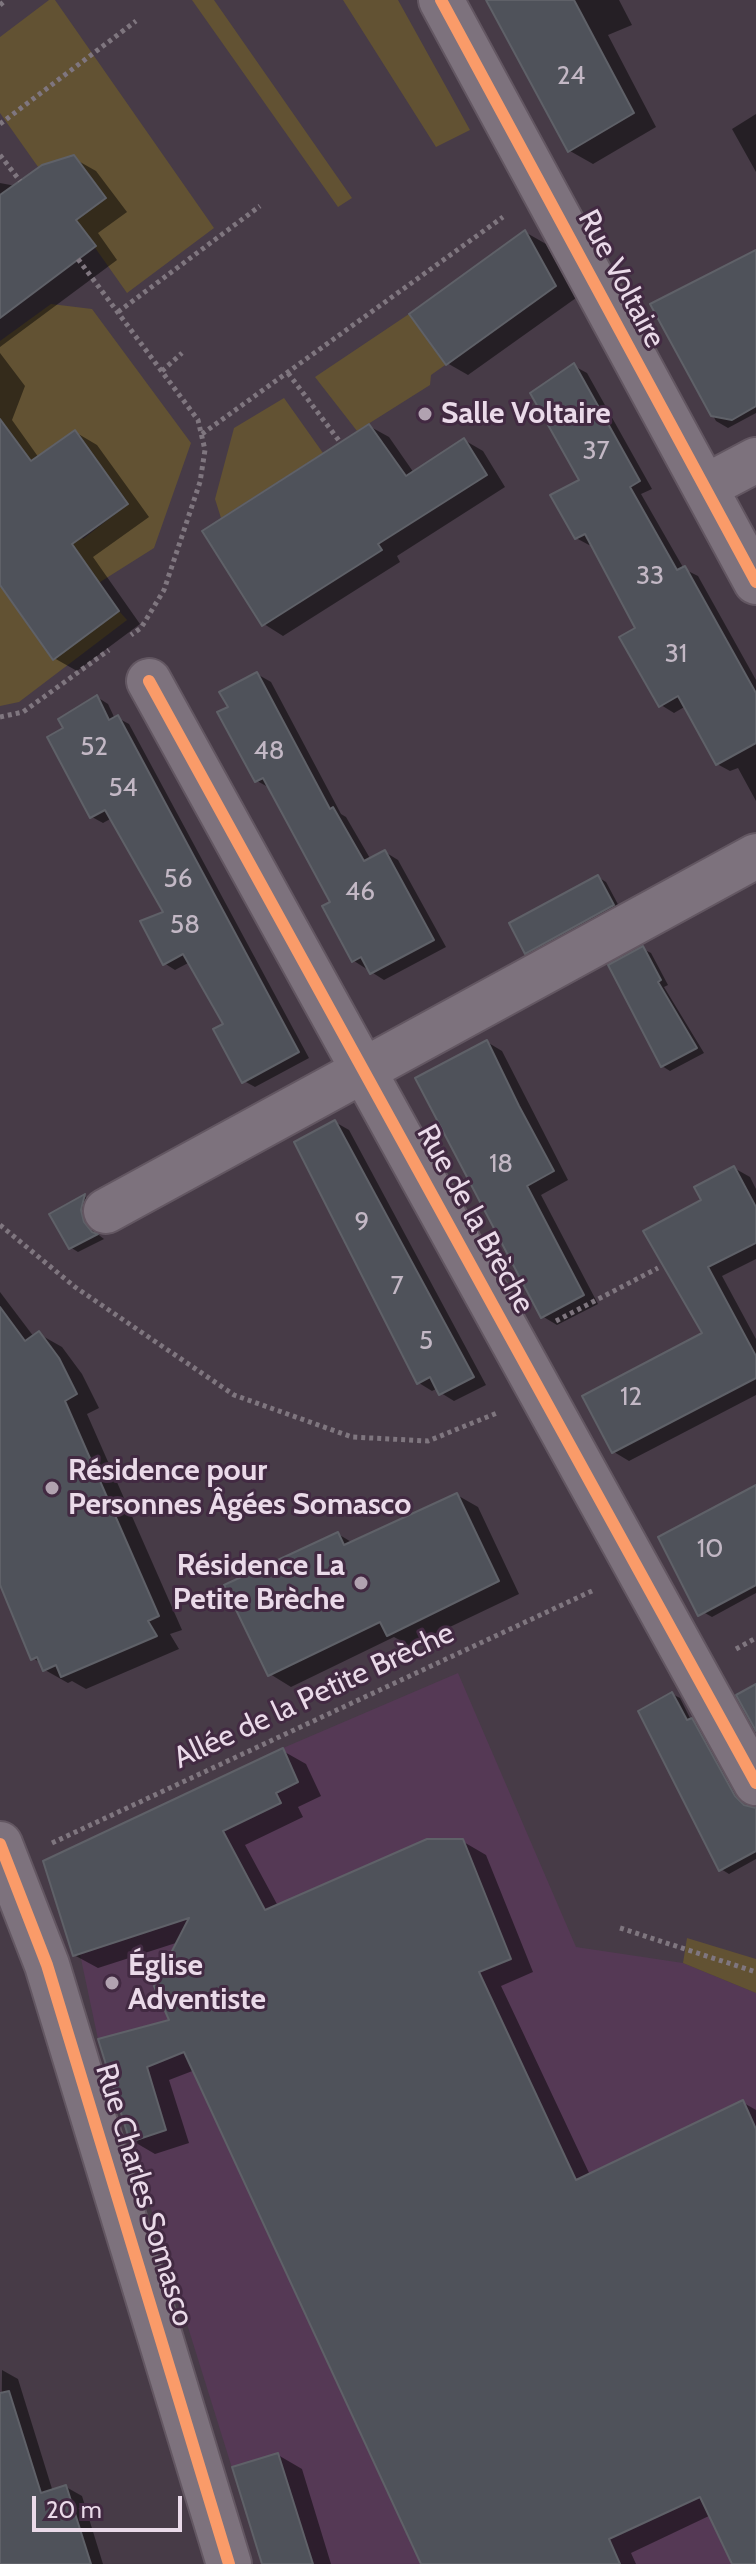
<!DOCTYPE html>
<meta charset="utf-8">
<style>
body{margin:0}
#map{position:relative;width:756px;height:2564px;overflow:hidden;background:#473b47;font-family:Cabin,sans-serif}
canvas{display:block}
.scale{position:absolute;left:32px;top:2496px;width:150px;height:36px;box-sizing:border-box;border:4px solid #eadae9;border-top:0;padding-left:10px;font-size:24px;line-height:28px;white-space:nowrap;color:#eadae9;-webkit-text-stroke:6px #422a42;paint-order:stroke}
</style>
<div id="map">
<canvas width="756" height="2564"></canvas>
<div class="scale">20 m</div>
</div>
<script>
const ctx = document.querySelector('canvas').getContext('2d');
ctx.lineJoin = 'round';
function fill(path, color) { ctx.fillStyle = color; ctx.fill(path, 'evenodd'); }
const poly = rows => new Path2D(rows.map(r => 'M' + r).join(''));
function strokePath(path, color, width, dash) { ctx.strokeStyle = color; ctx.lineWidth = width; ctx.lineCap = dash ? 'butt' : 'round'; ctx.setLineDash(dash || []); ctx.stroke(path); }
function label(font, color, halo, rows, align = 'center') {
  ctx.font = font + ' Cabin,sans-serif'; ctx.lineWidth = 6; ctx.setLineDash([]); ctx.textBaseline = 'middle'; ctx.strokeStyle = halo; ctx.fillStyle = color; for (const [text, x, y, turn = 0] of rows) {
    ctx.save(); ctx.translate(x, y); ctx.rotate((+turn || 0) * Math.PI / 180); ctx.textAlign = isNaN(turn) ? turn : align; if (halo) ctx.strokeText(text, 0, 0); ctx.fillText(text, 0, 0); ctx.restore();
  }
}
fill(poly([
 [458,1673,576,1947,683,1963,756,1993,756,2564,262,2564,98,2039,80,1954,73,1956,43,1861,283,1748]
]), '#553955');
fill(poly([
 [49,0,55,0,214,228,127,293,0,113,0,37],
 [192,0,214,0,352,198,338,207],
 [343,0,398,0,470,130,436,147],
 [51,304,92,309,191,443,154,548,89,589,44,527,66,512,83,539,128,504,75,430,49,448,39,473,0,419,0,341],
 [409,314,448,363,431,375,430,385,357,431,315,377],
 [284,398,323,453,221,518,215,499,234,428],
 [0,585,53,659,119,611,127,620,19,702,0,706],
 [687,1938,756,1959,756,1993,683,1963]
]), '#625233');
fill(poly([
 [488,0,619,0,632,25,608,35,656,127,593,164,570,151],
 [756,114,756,172,732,129],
 [73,158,96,171,127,212,98,233,117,260,0,347,0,183,16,186],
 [525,232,546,244,576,298,468,375,447,363],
 [756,255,756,413,728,428,716,421,653,305],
 [0,353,25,386,12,420,39,458,75,432,97,445,149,517,93,557,140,624,77,671,54,658,0,582],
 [574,366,587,373,652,489,641,494,684,569,698,576,756,680,756,801,738,768,730,771,717,764,686,706,674,713,661,705,638,629,592,543,589,545,576,538,582,481],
 [369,426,389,437,414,473,464,440,483,451,505,487,397,556,400,562,283,636,264,624],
 [257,674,271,682,341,814,346,817,371,860,385,852,398,860,446,947,384,980,354,961,332,903,270,788,257,781,231,708],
 [97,697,108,704,115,719,118,718,129,724,309,1058,255,1087,244,1081,226,1025,190,962,175,970,164,963,166,913,112,818,103,823,92,817,66,728],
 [598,877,606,882,621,910,534,957,527,952],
 [643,949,651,953,668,985,664,987,704,1053,670,1071,662,1066],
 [487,1042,502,1051,568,1180,541,1195,598,1304,557,1325,542,1316],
 [335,1122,349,1130,486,1385,454,1401,441,1393,438,1388,432,1391,419,1383],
 [734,1168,750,1177,756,1189,756,1259,722,1276,756,1339,756,1395,629,1461,614,1452,705,1333,704,1200],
 [85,1197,92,1201,88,1215,91,1229,104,1239,78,1252,70,1247,52,1215],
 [0,1292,34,1337,39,1334,62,1347,82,1374,99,1408,87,1414,182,1630,170,1634,179,1649,86,1689,72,1681,68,1683,45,1670,42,1664,33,1658,0,1581],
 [756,1487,756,1593,712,1617,696,1608],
 [457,1495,478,1507,519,1594,410,1646,394,1637,291,1687,270,1674,338,1534,353,1543],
 [672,1694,680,1698,691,1720,699,1725,742,1802,748,1808,756,1810,756,1859,729,1874,721,1869],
 [283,1751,306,1764,321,1796,298,1807,303,1817,245,1845,278,1906,462,1841,486,1855,533,1972,501,1986,590,2175,742,2102,756,2110,756,2564,735,2564,711,2515,631,2553,636,2564,423,2564,195,2070,169,2080,189,2143,155,2154,131,2140,100,2040,172,2021,179,1942,98,1968,74,1955],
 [2,2370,18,2379,53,2492,66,2487,82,2496,103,2564,0,2564],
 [278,2455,302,2469,331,2564,264,2564]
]), '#0007');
const building = poly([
 [486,0,574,0,634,113,568,152,486,0],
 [74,155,106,198,76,220,96,246,0,318,0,195,42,165,74,155],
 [525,230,556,286,446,365,409,314,525,230],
 [756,250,756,406,732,420,711,416,650,304,756,250],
 [574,363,640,481,630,487,677,570,685,566,756,693,756,743,716,765,678,696,659,707,619,637,635,628,585,534,575,539,550,495,579,480,530,393,574,363],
 [0,419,31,461,75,430,128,504,72,544,119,611,53,660,0,585,0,419],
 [369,424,406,476,464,438,487,475,378,544,382,550,262,626,202,531,369,424],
 [257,672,330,809,333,807,364,861,385,850,434,940,370,974,361,957,352,962,322,906,330,902,263,778,255,782,217,712,228,707,219,692,257,672],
 [97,695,109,720,118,715,299,1052,242,1083,213,1029,223,1024,183,954,163,965,140,921,163,912,105,810,90,818,47,737,63,728,58,719,97,695],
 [598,875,614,905,525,954,509,923,598,875],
 [643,946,661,980,658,982,697,1048,661,1067,608,965,643,946],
 [487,1040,519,1106,554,1171,527,1186,584,1295,541,1318,415,1078,487,1040],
 [335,1120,474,1377,439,1395,430,1377,417,1384,294,1142,335,1120],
 [734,1166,756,1207,756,1243,708,1267,756,1356,756,1378,612,1453,582,1396,702,1333,643,1231,701,1200,694,1187,734,1166],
 [85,1194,81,1210,84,1222,92,1232,98,1234,69,1249,49,1214,85,1194],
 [0,1307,25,1341,39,1331,59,1358,77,1394,65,1401,159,1616,148,1621,157,1636,61,1677,56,1665,43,1671,37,1657,31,1660,0,1585,0,1307],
 [756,1485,756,1585,698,1616,658,1537,756,1485],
 [457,1493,499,1581,387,1636,380,1622,268,1676,224,1585,338,1532,344,1545,457,1493],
 [756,1684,756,1731,736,1695,756,1684],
 [672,1692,687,1720,692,1718,735,1796,744,1805,756,1808,756,1851,719,1871,638,1711,672,1692],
 [283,1748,298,1782,276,1793,281,1803,223,1831,265,1910,427,1839,463,1839,511,1959,479,1972,576,2180,743,2100,756,2129,756,2564,732,2564,700,2497,609,2539,620,2564,421,2564,184,2052,147,2067,166,2130,130,2142,98,2039,169,2020,154,1986,189,1918,73,1956,43,1861,283,1748],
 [9,2391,41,2493,66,2485,91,2564,0,2564,0,2393,9,2391],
 [278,2453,313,2564,262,2564,232,2467,278,2453]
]);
fill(building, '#4f525a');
strokePath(building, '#5f6168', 2);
const minor = poly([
 [441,0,756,582],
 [705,487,756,460],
 [149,681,756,1783],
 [106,1211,756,856],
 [0,1844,47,1965,229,2564]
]);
strokePath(minor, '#635762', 48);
strokePath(poly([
 [0,5,6,0],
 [0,124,136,21],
 [0,155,20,181],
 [78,259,198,420,205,450,200,482,164,590,141,628,131,635],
 [118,312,260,206],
 [162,371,182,353],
 [288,373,340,442],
 [202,434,503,217],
 [0,717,23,712,109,650],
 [0,1225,75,1287,234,1395,352,1437,428,1441,497,1413],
 [556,1321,658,1268],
 [736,1649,756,1638],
 [52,1843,594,1590],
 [620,1928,756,1972]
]), '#7f767f', 5, [4, 4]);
strokePath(minor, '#7d727d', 44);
strokePath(poly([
 [441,0,756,582],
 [149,681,756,1783],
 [0,1844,47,1965,229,2564]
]), '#fa9b69', 12);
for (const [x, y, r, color] of [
 [425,414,8,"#b1a2b0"],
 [52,1488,8,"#b1a2b0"],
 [361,1583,8,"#b1a2b0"],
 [112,1983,8,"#b1a2b0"]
]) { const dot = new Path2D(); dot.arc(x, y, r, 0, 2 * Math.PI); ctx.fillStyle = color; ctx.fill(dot); strokePath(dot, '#422a42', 3); }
label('26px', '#c3b8c5', null, [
 ["24",571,76],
 ["37",596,451],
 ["33",650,576],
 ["31",676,654],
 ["52",94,747],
 ["48",269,751],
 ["54",123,788],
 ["56",178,879],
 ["46",360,892],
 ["58",185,925],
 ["18",501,1164],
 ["9",362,1222],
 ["7",397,1286],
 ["5",426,1341],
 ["12",631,1397],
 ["10",710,1549]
]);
label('30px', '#eadae9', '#422a42', [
 ["Rue Voltaire",621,279,62],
 ["Rue de la Brèche",475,1219,61],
 ["Allée de la Petite Brèche",314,1696,-25],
 ["Rue Charles Somasco",144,2195,73]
]);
label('bold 30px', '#eadae9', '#422a42', [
 ["Salle Voltaire",441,414],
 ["Résidence pour",68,1471],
 ["Personnes Âgées Somasco",68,1505],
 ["Résidence La",345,1566,"right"],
 ["Petite Brèche",345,1600,"right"],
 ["Église",128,1966],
 ["Adventiste",128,2000]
], 'left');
</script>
